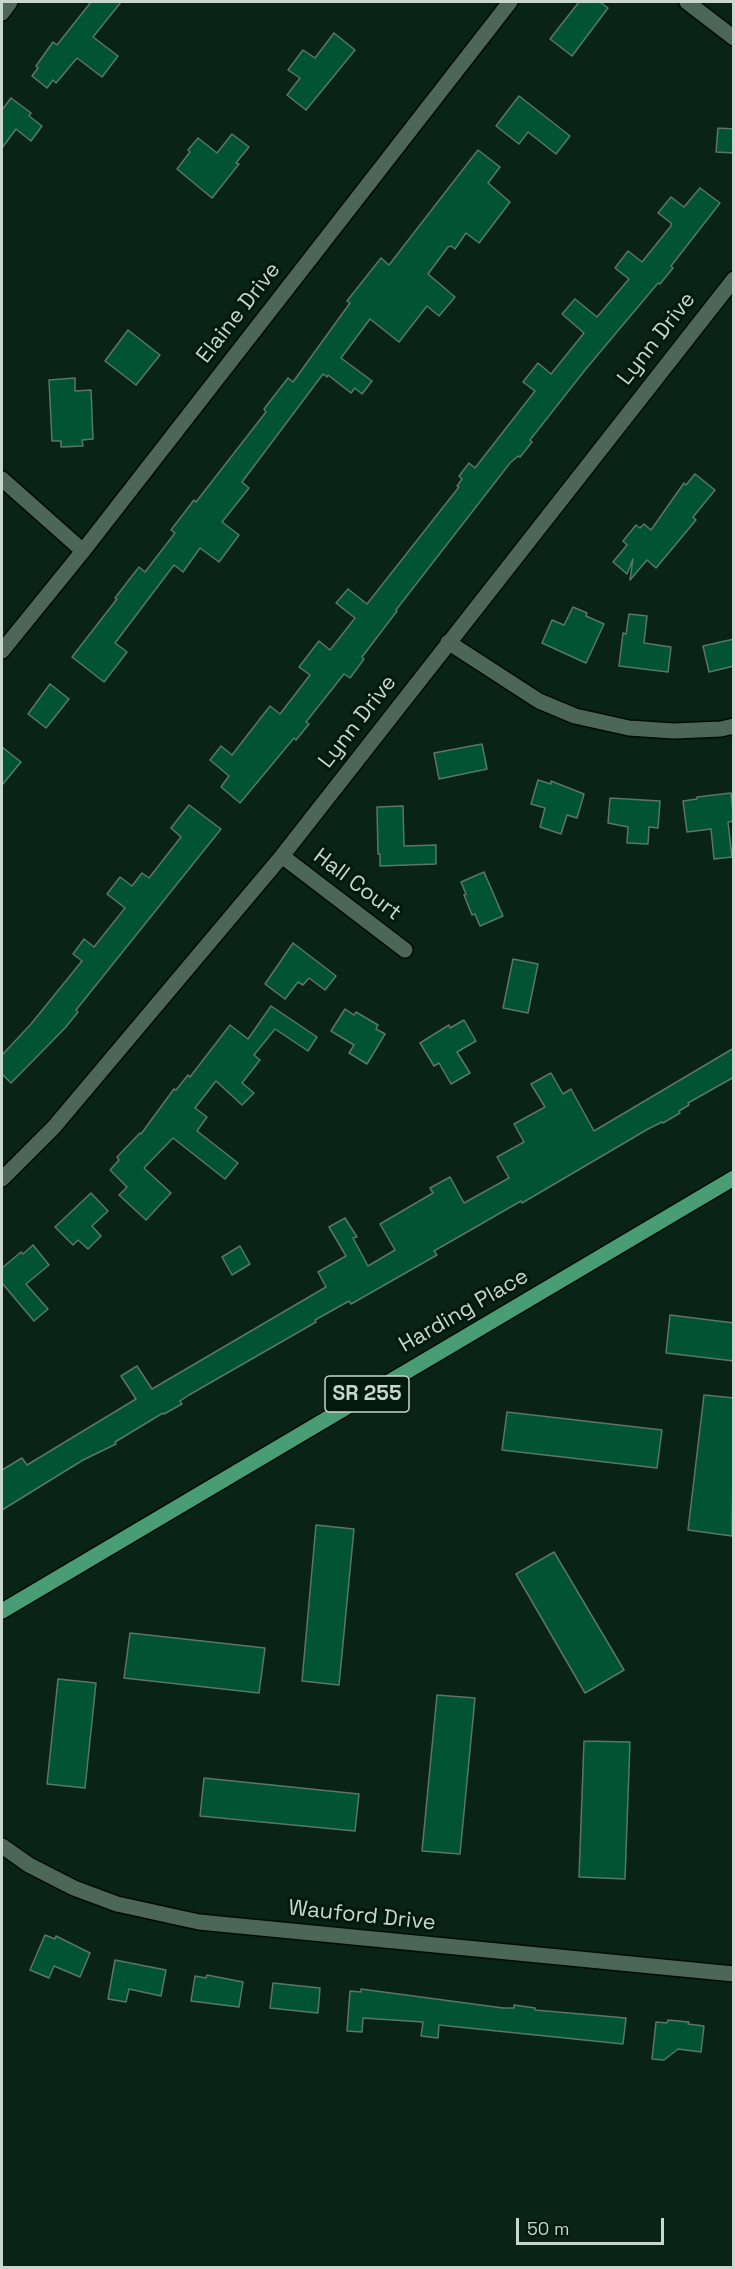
<!DOCTYPE html>
<style>
body{margin:0}
#map{position:relative;width:735px;height:2269px;overflow:hidden;background:#0a2317;font-family:"Space Grotesk",sans-serif}
canvas{display:block}
.frame{position:absolute;inset:0;border:3px solid #c8d7ce;pointer-events:none}
.scale{position:absolute;left:516px;top:2218px;width:148px;height:27px;box-sizing:border-box;border:3px solid #c8d7ce;border-top:0;padding-left:8px;font-size:18px;line-height:21px;white-space:nowrap;color:#c8d7ce;-webkit-text-stroke:4px #02190e;paint-order:stroke}
</style>
<div id="map">
<canvas width="735" height="2269"></canvas>
<div class="frame"></div>
<div class="scale">50 m</div>
</div>
<script>
const ctx = document.querySelector('canvas').getContext('2d');
ctx.lineJoin = 'round';
function fill(path, color) { ctx.fillStyle = color; ctx.fill(path, 'evenodd'); }
const poly = rows => new Path2D(rows.map(r => 'M' + r).join(''));
function strokePath(path, color, width, dash) { ctx.strokeStyle = color; ctx.lineWidth = width; ctx.lineCap = dash ? 'butt' : 'round'; ctx.setLineDash(dash || []); ctx.stroke(path); }
function label(font, color, halo, rows, align = 'center') {
  ctx.font = font + ' "Space Grotesk",sans-serif'; ctx.lineWidth = 6; ctx.setLineDash([]); ctx.textBaseline = 'middle'; ctx.strokeStyle = halo; ctx.fillStyle = color; for (const [text, x, y, turn = 0] of rows) {
    ctx.save(); ctx.translate(x, y); ctx.rotate((+turn || 0) * Math.PI / 180); ctx.textAlign = isNaN(turn) ? turn : align; if (halo) ctx.strokeText(text, 0, 0); ctx.fillText(text, 0, 0); ctx.restore();
  }
}
const building = poly([
 [91,2,121,2,93,37,118,56,102,77,77,58,56,83,53,80,47,88,32,76,38,68,36,66,53,42,57,45,91,2],
 [579,2,600,2,608,8,572,56,550,39,579,2],
 [334,33,355,50,306,110,287,95,300,78,288,70,303,50,315,58,334,33],
 [519,96,570,136,556,154,528,132,519,144,496,126,519,96],
 [11,98,31,113,29,116,42,126,31,141,16,129,2,148,2,110,11,98],
 [718,128,734,129,734,153,716,152,718,128],
 [232,134,249,147,236,163,239,164,212,198,177,169,190,152,188,150,198,138,217,153,232,134],
 [478,150,500,167,488,183,510,202,479,243,466,233,455,249,451,246,448,247,428,274,455,297,439,316,427,306,399,342,370,319,341,358,372,381,362,394,355,388,351,393,328,375,327,377,323,374,242,482,249,488,222,522,239,535,219,562,200,548,183,572,174,565,115,643,127,652,104,682,72,657,117,599,115,598,139,567,145,572,175,533,171,530,194,500,196,502,266,412,264,409,288,378,293,382,350,303,347,301,381,258,389,265,478,150],
 [700,188,720,203,671,266,673,268,660,284,658,283,585,370,530,440,532,442,520,457,518,456,510,463,396,610,397,611,362,657,364,659,350,678,344,674,306,722,309,724,296,740,294,738,240,803,221,787,229,776,210,760,221,746,232,755,270,706,280,714,310,675,299,667,319,641,330,650,355,618,336,603,348,589,367,604,459,487,457,486,462,479,459,476,469,463,475,468,535,391,523,382,538,363,551,374,584,333,562,314,575,299,597,317,629,279,615,268,628,251,642,262,671,226,671,223,658,213,671,197,684,207,700,188],
 [128,330,160,355,136,385,105,361,128,330],
 [75,378,75,391,91,390,93,439,82,440,83,446,61,447,61,441,52,441,49,380,75,378],
 [695,474,715,490,693,517,696,520,656,568,647,560,630,580,633,559,627,574,613,562,627,545,623,541,636,525,640,528,644,524,651,530,684,483,686,485,695,474],
 [573,607,587,613,586,616,604,624,586,663,542,643,552,620,564,625,573,607],
 [629,614,647,616,644,643,671,647,668,672,619,666,623,633,626,634,629,614],
 [734,639,734,666,709,672,703,646,734,639],
 [50,684,69,699,46,728,28,714,50,684],
 [482,744,487,769,439,779,434,753,482,744],
 [2,747,21,762,2,785,2,747],
 [538,780,551,784,551,781,584,794,577,818,567,815,561,834,540,827,545,808,531,804,538,780],
 [731,793,734,821,728,822,732,857,714,859,711,829,687,832,683,801,697,799,697,797,731,793],
 [610,798,660,801,658,828,649,827,648,844,627,843,628,827,608,823,610,798],
 [189,805,221,829,76,1010,78,1012,65,1028,11,1083,2,1074,2,1055,31,1024,82,961,73,954,84,939,94,947,125,908,107,894,120,877,132,886,142,873,149,878,181,837,171,828,189,805],
 [403,806,404,846,436,845,436,864,380,866,380,854,378,854,377,807,403,806],
 [484,872,503,916,480,926,475,914,472,915,464,895,466,894,461,882,484,872],
 [293,943,336,976,325,990,309,978,303,985,298,982,285,999,265,984,293,943],
 [513,959,538,964,528,1013,503,1008,513,959],
 [271,1006,317,1037,308,1051,275,1029,254,1055,260,1060,242,1083,254,1093,242,1105,216,1081,195,1108,207,1117,197,1131,238,1163,225,1179,173,1138,144,1168,171,1193,146,1220,119,1195,127,1187,110,1170,119,1160,117,1157,140,1133,141,1134,174,1089,176,1090,188,1075,190,1077,230,1025,248,1039,271,1006],
 [345,1009,354,1015,356,1012,378,1025,376,1029,385,1034,367,1064,349,1053,354,1045,331,1031,345,1009],
 [464,1020,476,1041,457,1052,470,1073,451,1084,439,1063,434,1066,420,1043,449,1025,450,1028,464,1020],
 [734,1048,734,1077,688,1103,689,1105,679,1111,680,1113,663,1123,662,1122,648,1129,522,1203,521,1201,434,1251,437,1255,351,1304,349,1301,315,1320,316,1322,189,1395,180,1401,182,1404,164,1414,163,1413,115,1442,116,1444,83,1460,2,1510,2,1470,22,1458,27,1465,136,1399,121,1376,137,1366,152,1389,326,1287,318,1272,346,1256,329,1227,345,1218,357,1237,353,1238,368,1266,395,1250,380,1224,433,1193,430,1188,450,1177,464,1203,509,1178,497,1157,524,1142,514,1124,545,1107,531,1084,551,1073,563,1094,571,1089,594,1131,734,1048],
 [91,1193,108,1211,92,1226,101,1236,88,1249,78,1240,73,1245,55,1227,91,1193],
 [33,1245,49,1265,26,1284,48,1309,34,1321,2,1283,2,1268,21,1252,23,1254,33,1245],
 [240,1246,250,1264,232,1275,222,1257,240,1246],
 [670,1315,734,1323,734,1361,666,1353,670,1315],
 [704,1395,734,1398,732,1536,688,1530,704,1395],
 [507,1412,662,1430,657,1468,502,1450,507,1412],
 [316,1525,354,1529,339,1685,302,1681,316,1525],
 [554,1552,624,1670,585,1693,516,1574,554,1552],
 [130,1633,265,1648,259,1693,124,1678,130,1633],
 [58,1679,96,1683,85,1788,47,1784,58,1679],
 [437,1695,475,1698,460,1854,422,1851,437,1695],
 [584,1741,630,1742,625,1879,579,1877,584,1741],
 [204,1778,359,1794,355,1831,200,1816,204,1778],
 [45,1935,55,1939,56,1936,90,1953,80,1977,54,1966,49,1978,30,1970,45,1935],
 [115,1960,166,1970,161,1996,129,1989,126,2002,108,1999,115,1960],
 [207,1975,243,1982,239,2007,191,2001,195,1976,206,1978,207,1975],
 [273,1983,320,1988,318,2013,270,2008,273,1983],
 [361,1989,503,2008,514,2008,514,2005,535,2008,535,2010,626,2018,623,2044,439,2025,438,2038,421,2036,423,2022,363,2018,362,2032,347,2031,350,1991,361,1992,361,1989],
 [668,2020,689,2022,688,2024,704,2026,701,2052,678,2049,664,2060,652,2059,656,2022,667,2023,668,2020]
]);
fill(building, '#005434');
strokePath(building, '#5b7667', 1.5);
const minor = poly([
 [687,2,734,38],
 [2,13,10,2],
 [2,479,83,551],
 [448,642,539,701,575,716,629,728,674,731,721,729,734,726],
 [2,651,83,551,510,2],
 [282,856,405,950],
 [2,1179,54,1127,282,856,734,279],
 [2,1846,29,1865,74,1888,117,1904,199,1922,734,1974]
]);
const major = poly([
 [2,1611,734,1178]
]);
strokePath(minor, '#000c03', 18);
strokePath(major, '#000c03', 18);
strokePath(minor, '#4c6658', 15);
strokePath(major, '#489d75', 15);
for (const [x, y, w] of [
 [367,1394,84]
]) { const box = new Path2D(); box.roundRect(x - w / 2, y - 18, w, 36, 4.5); ctx.fillStyle = '#02190e'; ctx.fill(box); strokePath(box, '#c8d7ce', 1.5); }
label('bold 21px', '#c8d7ce', null, [
 ["SR 255",367,1394]
]);
label('22px', '#c8d7ce', '#02190e', [
 ["Elaine Drive",239,313,-52],
 ["Lynn Drive",657,339,-52],
 ["Lynn Drive",358,722,-52],
 ["Hall Court",357,885,37],
 ["Harding Place",464,1311,-30],
 ["Wauford Drive",362,1916,6]
]);
</script>
